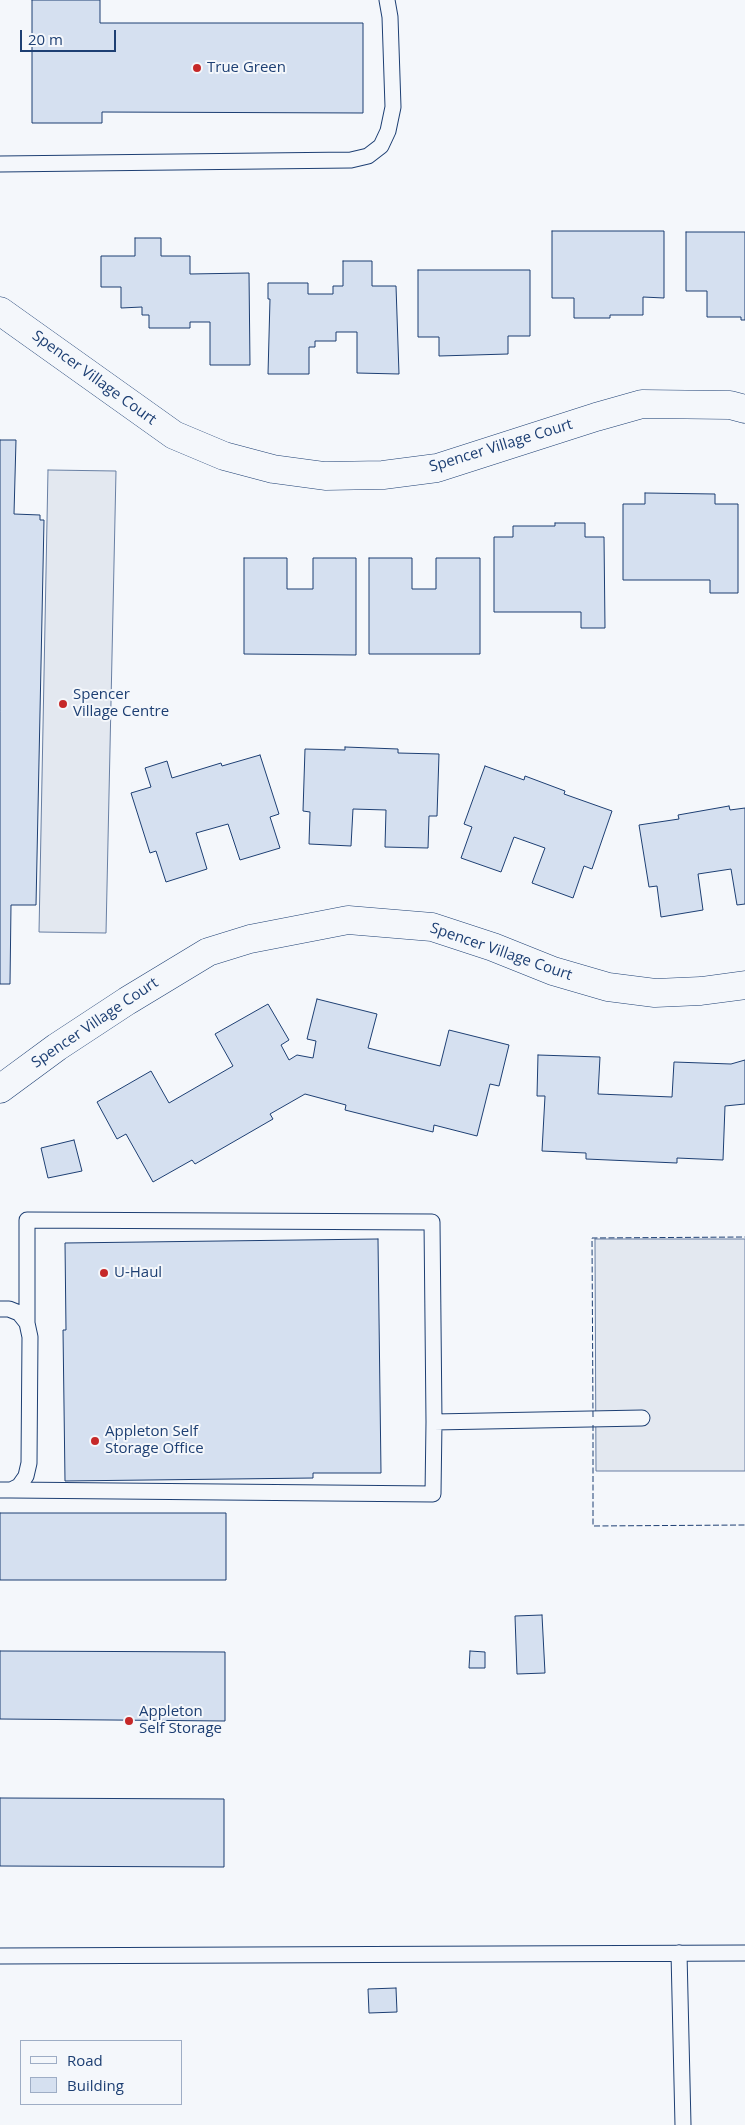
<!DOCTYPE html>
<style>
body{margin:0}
#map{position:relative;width:745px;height:2125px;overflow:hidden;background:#f4f7fb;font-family:"Open Sans",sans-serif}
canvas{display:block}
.legend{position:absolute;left:20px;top:2040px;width:162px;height:65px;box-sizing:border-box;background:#f4f7fb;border:1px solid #9eadc5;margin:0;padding:6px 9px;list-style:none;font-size:15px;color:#1d3f73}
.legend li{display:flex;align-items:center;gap:10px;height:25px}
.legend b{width:25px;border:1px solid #9eadc5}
.scale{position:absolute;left:20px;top:30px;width:96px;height:22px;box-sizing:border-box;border:2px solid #1d3f73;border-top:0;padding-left:6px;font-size:15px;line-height:18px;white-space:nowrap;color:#1d3f73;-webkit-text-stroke:4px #f4f7fb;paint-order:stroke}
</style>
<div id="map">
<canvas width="745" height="2125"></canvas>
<ul class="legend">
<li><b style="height:6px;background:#f4f7fb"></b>Road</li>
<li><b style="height:14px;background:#d5e0f0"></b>Building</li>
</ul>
<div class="scale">20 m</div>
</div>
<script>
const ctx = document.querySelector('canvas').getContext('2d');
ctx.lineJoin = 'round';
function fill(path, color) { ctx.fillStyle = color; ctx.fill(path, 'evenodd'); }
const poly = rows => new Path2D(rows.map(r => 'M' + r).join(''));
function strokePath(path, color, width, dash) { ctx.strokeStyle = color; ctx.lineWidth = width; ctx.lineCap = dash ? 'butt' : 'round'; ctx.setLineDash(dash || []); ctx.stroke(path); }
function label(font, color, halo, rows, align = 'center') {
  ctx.font = font + ' "Open Sans",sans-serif'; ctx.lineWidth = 4; ctx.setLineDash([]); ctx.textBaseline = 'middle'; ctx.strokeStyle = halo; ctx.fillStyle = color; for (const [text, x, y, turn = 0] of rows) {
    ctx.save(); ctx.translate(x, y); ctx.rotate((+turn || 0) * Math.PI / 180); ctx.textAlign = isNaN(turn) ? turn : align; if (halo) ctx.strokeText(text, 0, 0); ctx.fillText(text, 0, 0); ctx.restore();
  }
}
const parking = poly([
 [48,470,116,471,106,933,39,932,48,470],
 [595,1239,745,1239,745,1471,596,1471,595,1239]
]);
fill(parking, '#e3e8f0');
strokePath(parking, '#687fa3', 1);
const building = poly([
 [32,0,100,0,100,23,363,23,363,113,102,112,102,123,32,123,32,0],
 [552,231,664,231,664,298,643,297,643,315,610,315,610,318,574,318,574,298,552,298,552,231],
 [686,232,745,232,745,320,741,320,741,317,707,317,707,291,686,291,686,232],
 [135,238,161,238,161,256,190,256,190,274,249,273,250,365,210,365,210,322,190,322,190,328,149,328,149,315,142,315,142,307,121,308,121,287,101,287,101,256,135,256,135,238],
 [343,261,372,261,372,286,396,286,399,374,357,373,357,332,336,332,336,341,315,341,315,347,309,347,309,374,268,374,270,299,268,299,268,283,308,283,308,294,333,294,333,286,343,286,343,261],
 [418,270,530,270,530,336,508,336,508,354,439,356,439,337,418,337,418,270],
 [0,440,16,440,14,514,40,515,40,520,44,520,36,905,11,905,10,984,0,984,0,440],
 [645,493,715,494,715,504,738,504,738,593,710,593,710,580,623,580,623,504,645,504,645,493],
 [555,523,585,523,585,537,604,537,605,628,581,628,581,612,494,612,494,537,513,537,513,526,555,526,555,523],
 [244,558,287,558,287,589,313,589,313,558,356,558,356,655,244,654,244,558],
 [369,558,412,558,412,589,436,589,436,558,480,558,480,654,369,654,369,558],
 [345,747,398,749,398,753,439,754,437,816,429,816,428,848,385,847,386,810,353,809,351,846,309,844,310,812,303,811,305,749,345,750,345,747],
 [260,755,279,814,270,817,280,848,240,860,228,824,196,833,207,869,166,882,156,851,150,853,131,793,151,787,145,768,167,761,172,778,221,763,222,766,260,755],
 [485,766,524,780,525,776,565,791,564,794,612,811,592,869,584,866,573,898,532,883,545,848,514,837,501,872,461,858,472,827,464,824,485,766],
 [729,806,730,810,745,808,745,904,737,905,731,869,698,874,703,910,661,917,657,886,649,887,639,825,679,819,678,815,729,806],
 [317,999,377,1014,368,1048,440,1066,449,1030,509,1045,499,1086,490,1084,477,1136,434,1125,433,1132,345,1110,346,1105,305,1094,270,1114,273,1119,195,1164,192,1160,153,1182,126,1134,117,1139,97,1102,151,1071,169,1103,233,1066,215,1034,268,1004,289,1040,281,1045,289,1060,297,1055,313,1058,316,1041,307,1039,317,999],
 [538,1055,600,1057,598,1094,672,1097,674,1062,731,1064,745,1060,745,1104,725,1106,723,1160,677,1158,677,1163,586,1159,586,1153,542,1151,545,1096,537,1096,538,1055],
 [74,1140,82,1171,48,1178,41,1148,74,1140],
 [378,1239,381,1473,313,1473,313,1478,65,1481,63,1330,66,1330,65,1243,378,1239],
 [0,1513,226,1513,226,1580,0,1580,0,1513],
 [542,1615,545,1673,517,1674,515,1616,542,1615],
 [0,1651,225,1652,225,1721,0,1719,0,1651],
 [470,1651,485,1652,485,1668,469,1668,470,1651],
 [0,1798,224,1799,224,1867,0,1866,0,1798],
 [396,1988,397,2012,369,2013,368,1989,396,1988]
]);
fill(building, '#d5e0f0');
strokePath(building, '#1d3f73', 1);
const service = poly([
 [0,164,351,160,368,156,381,146,388,131,393,107,390,17,387,0],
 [0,1309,9,1309,19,1313,27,1323,30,1337,29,1463,26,1476,19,1486,11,1490,0,1490],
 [27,1323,27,1220,432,1222,434,1422],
 [11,1490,433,1494,434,1422,642,1418],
 [679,1953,683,2125],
 [0,1956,745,1953]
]);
const minor = poly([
 [0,311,174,435,224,456,273,469,325,476,383,475,437,468,596,417,642,404,730,405,745,409],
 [0,1089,57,1047,127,1001,208,952,250,939,348,920,432,927,493,947,553,971,608,987,655,993,701,991,745,985]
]);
strokePath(service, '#1d3f73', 17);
strokePath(minor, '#1d3f73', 29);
strokePath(service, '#f4f7fb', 15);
strokePath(minor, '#f4f7fb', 28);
strokePath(poly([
 [593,1417,592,1238,745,1237],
 [593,1425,593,1526,745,1525]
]), '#1d3f73', 1, [6, 2.5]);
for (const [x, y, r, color] of [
 [197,68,5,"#c62828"],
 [63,704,5,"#c62828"],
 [104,1273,5,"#c62828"],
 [95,1441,5,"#c62828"],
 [129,1721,5,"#c62828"]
]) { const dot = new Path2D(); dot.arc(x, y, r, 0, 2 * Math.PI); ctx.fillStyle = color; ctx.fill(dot); strokePath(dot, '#f4f7fb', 2); }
label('15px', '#1d3f73', '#f4f7fb', [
 ["True Green",207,68],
 ["Spencer",73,695],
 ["Village Centre",73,712],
 ["U-Haul",114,1273],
 ["Appleton Self",105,1432],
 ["Storage Office",105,1449],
 ["Appleton",139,1712],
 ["Self Storage",139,1729]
], 'left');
label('15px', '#1d3f73', '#f4f7fb', [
 ["Spencer Village Court",94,378,36],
 ["Spencer Village Court",501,446,-17],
 ["Spencer Village Court",501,952,19],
 ["Spencer Village Court",95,1023,-34]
]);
</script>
